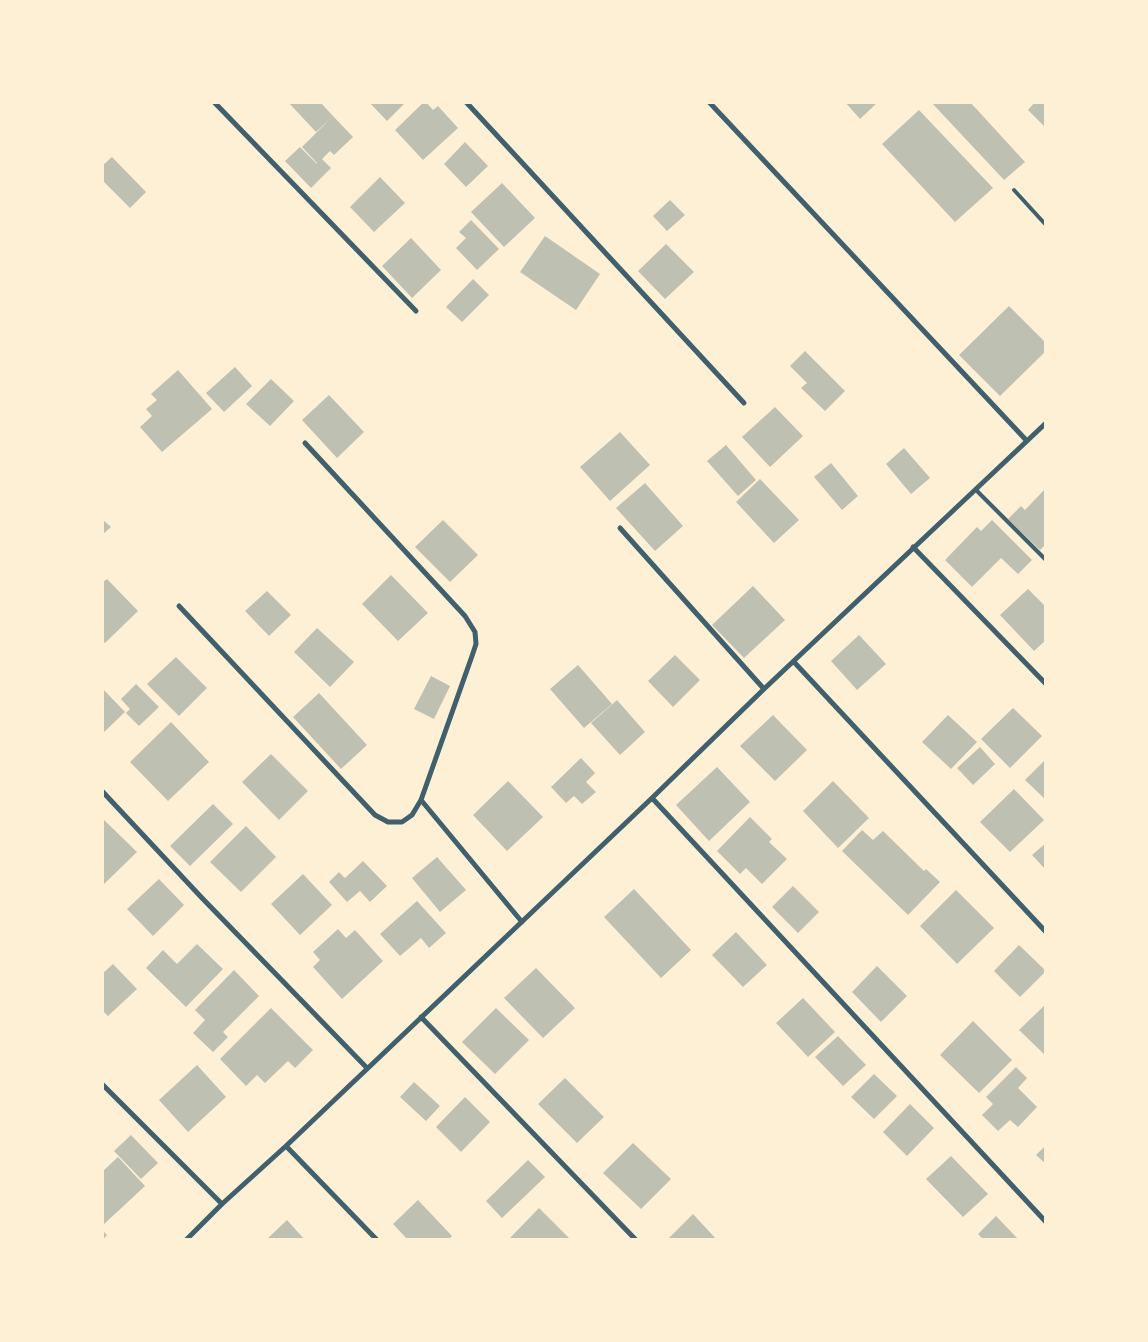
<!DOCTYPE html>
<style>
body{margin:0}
#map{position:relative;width:1148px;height:1342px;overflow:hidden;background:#fdf0d5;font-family:"DM Sans",sans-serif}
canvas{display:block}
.frame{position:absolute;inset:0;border:104px solid #fdf0d5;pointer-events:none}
</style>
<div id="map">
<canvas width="1148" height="1342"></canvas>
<div class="frame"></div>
</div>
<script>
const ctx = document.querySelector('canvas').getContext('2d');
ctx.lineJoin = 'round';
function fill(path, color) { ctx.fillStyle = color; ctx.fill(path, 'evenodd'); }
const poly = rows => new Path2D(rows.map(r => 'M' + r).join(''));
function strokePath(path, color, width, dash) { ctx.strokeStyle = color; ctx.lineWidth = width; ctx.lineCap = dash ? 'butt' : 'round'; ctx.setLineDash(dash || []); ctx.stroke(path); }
fill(poly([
 [288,102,320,102,333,116,316,132],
 [369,102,406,102,387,121],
 [424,102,426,102,433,110,438,106,458,128,423,160,395,130],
 [845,102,878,102,860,119],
 [931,102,970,102,1025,162,1004,180],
 [1035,102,1046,102,1046,128,1028,110],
 [919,110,993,188,955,222,882,144],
 [333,116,353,137,334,155,330,151,322,159,331,168,311,188,285,161,300,147,317,164,317,163,302,147],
 [465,142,488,166,466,187,444,164],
 [112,157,146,192,130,208,102,180,102,166],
 [380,177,405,203,374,232,350,207],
 [502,183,535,218,504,247,471,212],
 [670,200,685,215,667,231,653,216],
 [471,220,499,249,477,270,456,248,466,238,459,232],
 [545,236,600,274,576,310,520,272],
 [411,238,441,270,412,298,382,266],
 [666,244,694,272,665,299,638,271],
 [473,279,489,295,462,322,446,307],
 [1009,306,1046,343,1046,351,1000,396,959,355],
 [805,351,845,391,825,411,801,388,807,383,790,366],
 [235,367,252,386,224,412,206,393],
 [178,370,212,409,162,452,140,427,152,416,146,409,157,400,151,394],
 [271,379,294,401,270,426,246,404],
 [329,395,364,432,337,458,302,420],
 [775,407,803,436,770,467,742,437],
 [620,432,650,465,610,501,580,467],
 [726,445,756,480,738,496,707,461],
 [904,448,930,478,911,494,886,464],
 [831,463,858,496,842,510,814,477],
 [760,479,799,520,774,543,736,502],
 [645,483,683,526,655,551,616,508],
 [1046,488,1046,544,1040,550,1008,519,1021,506,1025,510],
 [102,519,111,527,102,535],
 [443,520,478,555,450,582,415,547],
 [992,520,1032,560,1018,574,1001,558,972,587,945,560,977,527,981,531],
 [391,575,428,613,398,641,362,604],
 [107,579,138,611,105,643,102,641,102,583],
 [753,586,785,620,744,658,712,625],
 [1028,589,1046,607,1046,640,1034,651,1000,615],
 [267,591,291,615,269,636,245,611],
 [317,628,354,662,330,687,294,652],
 [859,635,886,664,857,690,831,661],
 [675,655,700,680,673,707,648,681],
 [176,657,207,688,179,716,147,684],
 [578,665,612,704,584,728,550,689],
 [431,676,450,686,434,719,414,709],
 [136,684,159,707,139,726,126,713,130,709,121,699],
 [102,688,125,712,102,734],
 [319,693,367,745,341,769,293,717],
 [617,700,645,732,620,755,591,723],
 [1013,708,1042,736,1010,768,981,739],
 [773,715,807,750,775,781,740,746],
 [948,715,977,742,951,769,922,742],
 [171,722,209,762,168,801,130,762],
 [980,747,995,764,973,785,957,768],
 [271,754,308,791,279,820,242,782],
 [581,758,595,773,586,782,596,792,582,804,574,796,566,803,551,787],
 [1046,759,1046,800,1025,780],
 [717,767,750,802,709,841,676,805],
 [508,781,543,817,507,851,473,815],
 [833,781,869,818,838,848,803,811],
 [1014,789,1044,820,1010,852,980,822],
 [213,804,233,824,190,866,170,846],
 [750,817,772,839,769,842,787,859,762,884,746,868,740,874,717,851],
 [102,818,137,852,102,886],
 [246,826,276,857,241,892,210,862],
 [862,830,873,840,883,831,924,871,926,869,940,882,908,915,842,851],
 [1046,843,1046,870,1032,855],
 [437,857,466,890,440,912,412,878],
 [363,861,387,886,370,902,360,891,347,902,329,882,339,872,345,878],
 [303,874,332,905,300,935,271,904],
 [159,879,184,905,153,936,127,909],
 [793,886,819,912,798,933,772,907],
 [634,889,691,950,661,978,604,917],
 [956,890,994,928,957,964,920,926],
 [417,901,446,933,429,948,421,938,400,956,380,934],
 [338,929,346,938,355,930,383,961,342,999,313,967,320,960,313,952],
 [736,932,767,965,743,987,712,955],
 [197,944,223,969,186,1007,146,968,163,950,177,964],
 [1019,945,1046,971,1020,997,994,971],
 [113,964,137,989,108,1016,102,1010,102,974],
 [877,966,907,996,881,1022,852,992],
 [536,968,575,1008,543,1038,504,998],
 [234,970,259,996,223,1032,228,1037,213,1052,193,1033,205,1020,195,1010],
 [803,998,835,1032,808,1057,776,1023],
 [1046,1004,1046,1056,1019,1030],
 [271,1008,313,1050,295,1068,288,1061,265,1083,257,1075,246,1086,220,1059],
 [496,1008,529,1040,495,1074,462,1042],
 [973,1021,1012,1060,979,1093,940,1055],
 [838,1036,866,1065,843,1086,815,1057],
 [197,1065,226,1097,188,1132,159,1100],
 [1016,1067,1027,1078,1018,1088,1037,1107,1018,1127,1010,1120,998,1131,982,1115,993,1104,986,1097],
 [874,1074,897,1096,874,1119,851,1097],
 [565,1078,604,1117,577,1143,538,1104],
 [414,1082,440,1106,426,1121,400,1097],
 [465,1097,490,1122,461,1152,436,1127],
 [910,1104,934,1128,907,1156,883,1132],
 [131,1135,158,1163,141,1179,114,1151],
 [633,1143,671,1179,641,1209,603,1173],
 [1046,1145,1046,1164,1036,1155],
 [951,1156,988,1194,963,1217,926,1179],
 [118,1157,145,1186,102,1226,102,1172],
 [528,1160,545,1177,502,1218,486,1201],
 [418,1200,452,1236,448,1240,408,1240,393,1224],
 [539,1208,571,1240,508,1240],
 [693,1214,717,1240,667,1240],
 [996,1216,1019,1240,984,1240,978,1234],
 [287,1220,305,1240,266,1240],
 [102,1230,107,1235,103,1240,102,1240]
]), '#bec0b2');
strokePath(poly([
 [1014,190,1046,225],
 [976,490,1046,560]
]), '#3f606c', 4);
strokePath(poly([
 [214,102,416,311],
 [466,102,744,403],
 [709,102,1027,441],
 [620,528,764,689],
 [913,547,1046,684],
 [179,606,375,815,388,822,402,822,412,815,421,800,472,656,476,644,475,632,465,616,305,443],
 [794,662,1046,932],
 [102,791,202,898,367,1068],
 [652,798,1046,1222],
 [421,800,522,922],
 [421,1017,636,1240],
 [102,1084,222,1204],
 [286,1146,377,1240],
 [186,1240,222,1204,286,1146,652,798,764,689,1046,423]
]), '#3f606c', 5);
</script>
